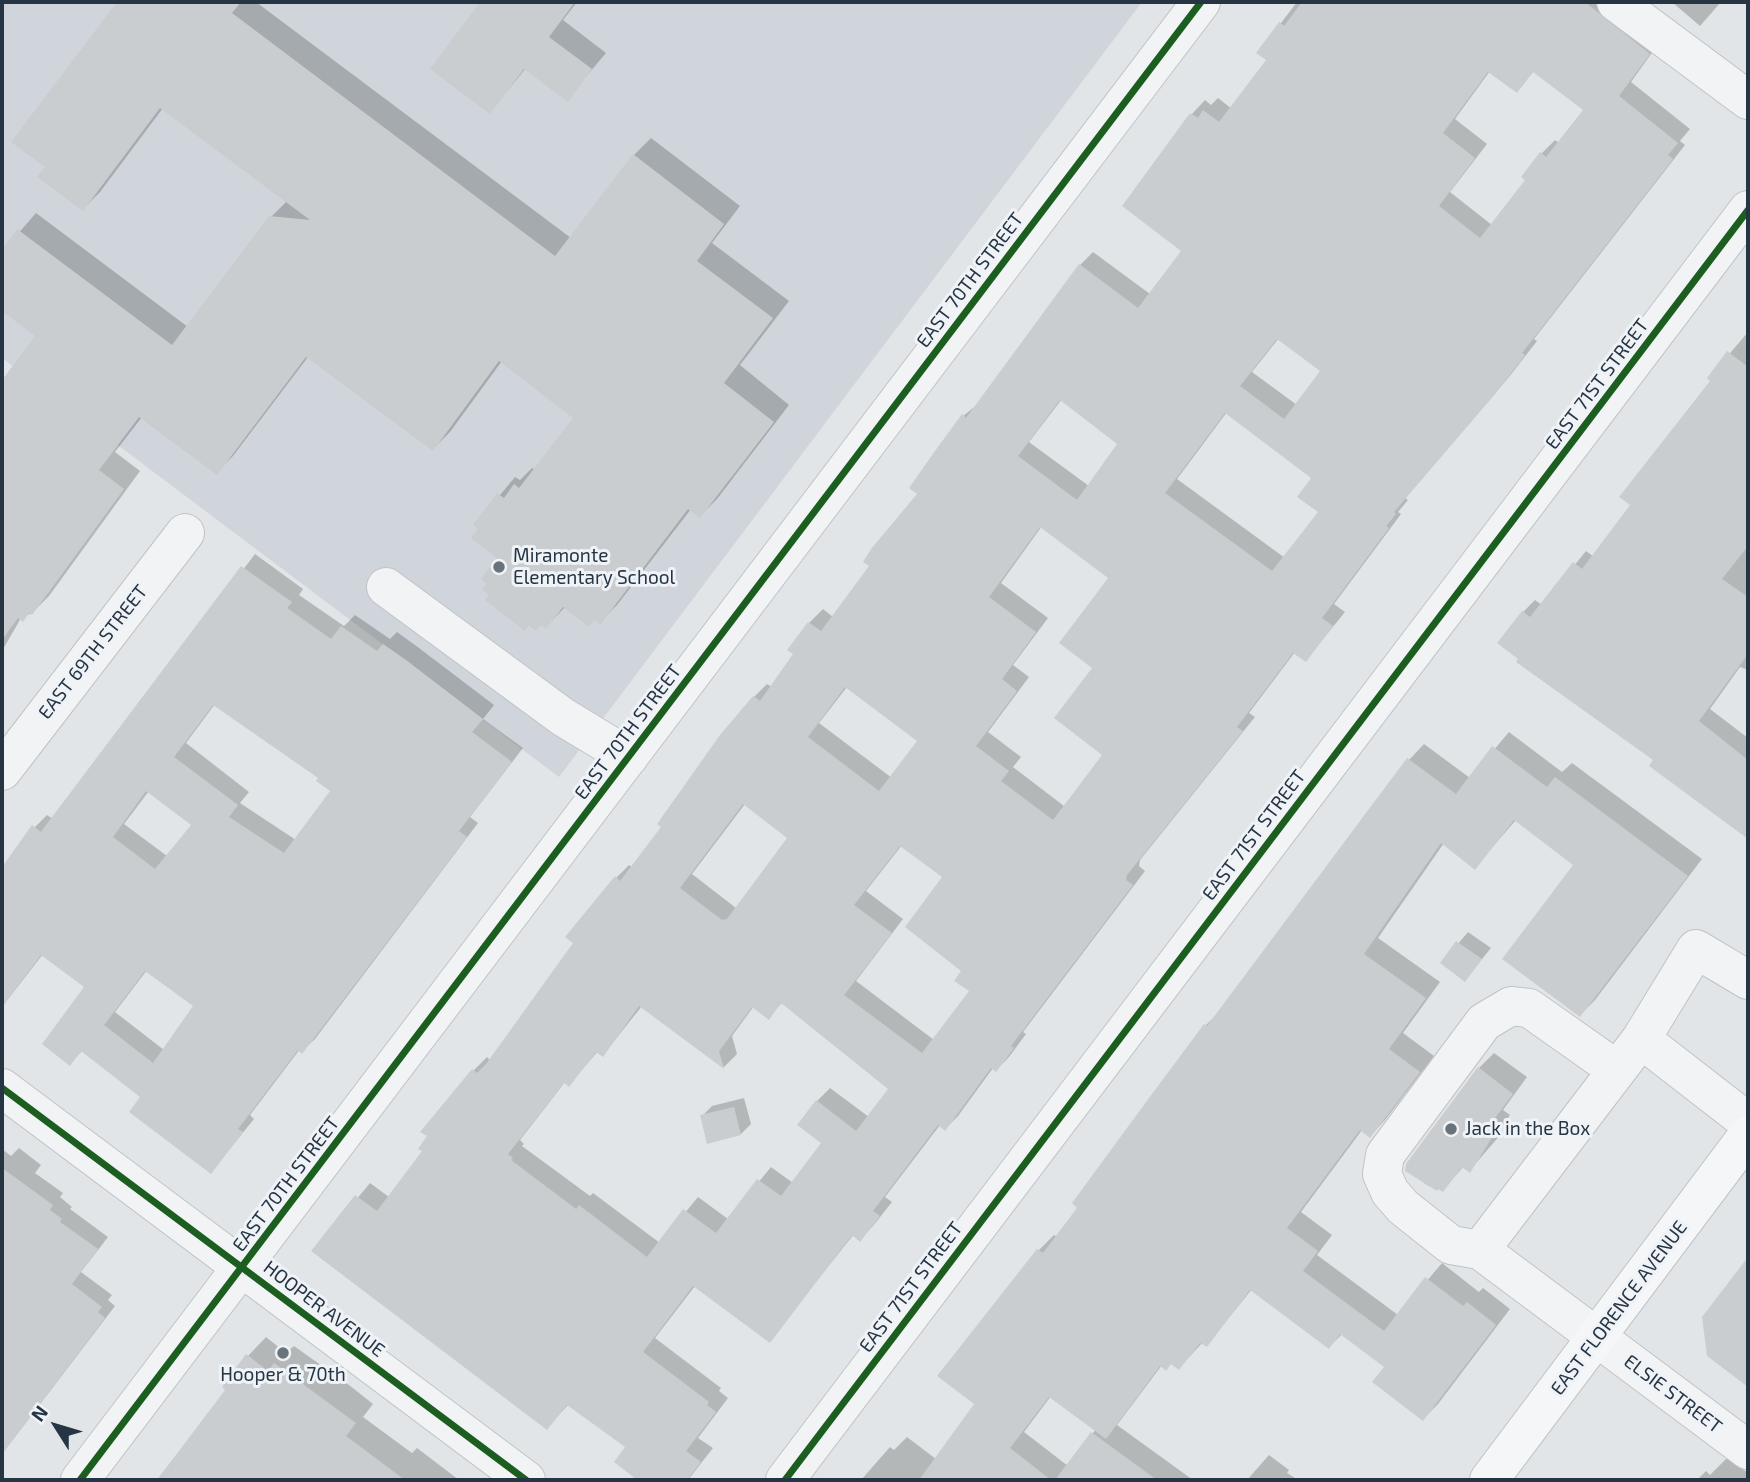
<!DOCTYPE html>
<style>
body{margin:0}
#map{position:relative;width:1750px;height:1482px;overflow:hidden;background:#e2e5e7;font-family:"Exo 2",sans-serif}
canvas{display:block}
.frame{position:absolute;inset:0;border:4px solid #263543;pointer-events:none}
.north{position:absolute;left:21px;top:1391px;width:70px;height:70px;-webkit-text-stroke:5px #eff3f7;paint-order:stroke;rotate:307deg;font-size:19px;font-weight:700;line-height:28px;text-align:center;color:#263543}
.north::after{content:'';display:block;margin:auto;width:24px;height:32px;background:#263543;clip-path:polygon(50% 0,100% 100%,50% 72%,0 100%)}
</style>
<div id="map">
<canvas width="1750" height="1482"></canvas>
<div class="frame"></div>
<div class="north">N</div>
</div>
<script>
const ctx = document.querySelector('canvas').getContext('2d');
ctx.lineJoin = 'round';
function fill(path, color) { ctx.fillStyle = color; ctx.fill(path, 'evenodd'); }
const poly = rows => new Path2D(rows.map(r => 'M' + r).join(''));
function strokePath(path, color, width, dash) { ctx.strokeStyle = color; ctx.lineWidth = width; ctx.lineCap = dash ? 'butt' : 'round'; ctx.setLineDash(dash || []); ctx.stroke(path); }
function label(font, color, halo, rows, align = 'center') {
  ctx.font = font + ' "Exo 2",sans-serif'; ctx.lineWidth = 6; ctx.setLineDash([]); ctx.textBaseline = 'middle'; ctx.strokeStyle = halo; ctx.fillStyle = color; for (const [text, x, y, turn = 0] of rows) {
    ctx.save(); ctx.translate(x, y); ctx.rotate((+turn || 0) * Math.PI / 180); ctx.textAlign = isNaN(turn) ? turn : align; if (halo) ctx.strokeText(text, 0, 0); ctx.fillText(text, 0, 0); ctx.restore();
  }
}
fill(poly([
 [2,2,1142,2,559,777,2,358]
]), '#cfd5db');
fill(poly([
 [119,2,256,2,571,238,634,155,651,138,740,206,712,243,789,301,740,365,789,405,717,499,700,516,691,509,617,605,600,622,565,607,546,627,492,594,500,557,475,525,515,477,520,480,532,468,535,470,575,418,502,361,450,432,433,449,308,357,233,456,216,473,142,417,115,452,140,471,49,596,32,613,21,618,2,651,2,383,38,336,2,309,2,252,36,213,188,327,271,217,287,201,163,108,100,192,83,209,47,166,14,141],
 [482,2,577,2,563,20,606,53,567,99,526,68,490,112,432,68],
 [1297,2,1613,2,1661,40,1631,82,1690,129,1680,141,1685,145,1534,339,1537,341,1509,377,1405,498,1408,500,1398,512,1401,514,1334,604,1345,612,1306,660,1295,652,1249,713,1255,717,1140,860,1139,866,1145,871,1023,1032,1026,1034,1009,1057,996,1070,993,1068,958,1116,945,1129,940,1125,885,1197,892,1202,873,1226,860,1239,854,1234,769,1341,695,1286,655,1338,721,1388,719,1391,728,1398,698,1438,713,1448,688,1480,640,1480,616,1462,628,1446,569,1404,547,1428,314,1251,370,1183,389,1197,424,1151,473,1071,487,1057,491,1061,576,943,616,878,629,865,633,868,754,697,767,684,772,687,795,654,789,649,809,623,823,609,833,617,872,566,919,493,963,416,978,404,1080,265,1093,252,1150,294,1183,250,1124,206,1192,114,1205,100,1211,105,1218,98,1232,109,1268,60,1258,53],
 [1490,71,1517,91,1534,71,1585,110,1559,143,1555,140,1542,153,1524,177,1527,180,1492,225,1450,192,1487,144,1455,119],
 [1279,338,1323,371,1297,405,1252,372],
 [1062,399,1120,443,1089,486,1029,442],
 [1227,412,1313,477,1320,512,1285,558,1177,479],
 [1042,526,1110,578,1094,667,1105,755,1064,806,1013,767,1021,757,988,732,1029,677,1013,665,1048,618,1001,583],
 [847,687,919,741,892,778,819,723],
 [745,804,789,837,736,908,692,874],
 [902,845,945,877,964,971,971,991,934,1040,856,981,903,919,866,891],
 [783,1002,891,1088,869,1117,830,1088,817,1101,824,1142,793,1183,771,1167,728,1219,698,1197,660,1243,593,1193,590,1196,522,1146,524,1144,520,1140,565,1082,569,1085,598,1051,603,1055,642,1006,724,1067,737,1054,732,1036,754,1006,768,1017],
 [1672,2,1721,2,1700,26],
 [1748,332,1748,670,1740,667,1710,709,1748,738,1748,837,1651,765,1655,760,1523,612,1535,600,1542,605,1586,551,1594,557,1632,505,1713,380,1709,378],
 [255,554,303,589,299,595,344,626,355,615,390,639,397,632,419,648,494,705,483,719,523,748,470,817,478,823,315,1039,302,1051,300,1049,250,1115,254,1119,211,1172,143,1096,83,1050,70,1063,86,987,43,954,2,1007,2,871,35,827,47,815,53,819],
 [215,704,321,778,332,791,296,840,240,803,249,792,186,743],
 [149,791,193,825,167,856,124,824],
 [147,970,195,1006,164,1050,115,1012],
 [1509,732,1562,772,1572,763,1702,859,1595,1000,1580,1015,1576,864,1516,820,1475,867,1444,843,1378,938,1440,982,1403,1033,1434,1056,1385,1120,1370,1136,1362,1130,1301,1212,1332,1235,1317,1255,1398,1315,1442,1263,1479,1292,1483,1288,1510,1309,1438,1404,1423,1419,1386,1367,1342,1334,1329,1347,1252,1289,1207,1345,1203,1342,1179,1368,1172,1362,1162,1365,1117,1425,1193,1480,861,1480,890,1447,894,1450,907,1437,936,1459,977,1403,940,1375,1039,1250,1054,1235,1057,1237,1206,1025,1221,1010,1409,760,1424,744,1470,778],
 [1051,1396,1096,1429,1068,1466,1024,1432],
 [1468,932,1491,948,1465,980,1442,963],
 [1494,1053,1527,1077,1503,1110,1510,1115,1499,1131,1502,1133,1470,1170,1464,1166,1443,1190,1427,1185,1407,1170,1479,1068],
 [744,1098,751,1124,741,1134,702,1116,712,1106],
 [19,1148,41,1165,35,1173,63,1193,60,1197,72,1207,70,1209,108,1237,81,1272,112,1295,108,1300,115,1306,2,1454,2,1233,7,1226,2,1222,2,1149,11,1156],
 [1748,1260,1748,1376,1743,1381,1704,1318],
 [266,1337,286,1353,294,1346,349,1385,373,1404,363,1417,412,1453,417,1448,459,1480,157,1480,228,1389,248,1356],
 [1269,1455,1289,1470,1287,1473,1298,1480,1247,1480],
 [1727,1458,1748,1473,1748,1480,1697,1480,1706,1471,1710,1475]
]), '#0003');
fill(poly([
 [117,2,241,2,232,13,555,256,633,154,724,224,697,261,773,318,724,383,774,422,700,518,688,509,600,625,594,620,589,627,563,607,546,629,541,625,536,631,529,625,525,631,485,600,489,595,482,589,487,584,481,579,497,558,471,538,478,529,473,525,497,493,504,498,514,484,519,488,573,418,499,361,433,451,306,357,217,475,139,417,99,470,124,489,32,615,29,613,23,622,18,618,2,640,2,380,35,336,2,311,2,249,17,229,172,345,269,216,310,220,160,108,83,211,37,177,45,167,11,142],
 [480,2,575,2,549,37,592,69,568,102,524,69,490,114,430,69],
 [1302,2,1585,2,1650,54,1619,96,1678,143,1668,155,1673,159,1522,353,1525,355,1496,393,1394,512,1396,514,1386,526,1389,528,1322,618,1333,626,1306,662,1293,653,1237,727,1243,731,1127,875,1126,880,1133,885,1011,1046,1014,1048,996,1072,991,1068,945,1131,938,1125,873,1211,880,1216,860,1242,852,1235,770,1343,693,1286,643,1352,709,1402,707,1405,716,1412,686,1451,701,1462,687,1480,637,1480,614,1462,625,1447,567,1405,547,1430,311,1251,355,1195,377,1211,422,1151,418,1149,427,1136,420,1132,472,1069,477,1073,486,1064,573,943,565,937,615,876,620,881,661,827,657,824,720,735,753,696,760,701,793,654,787,650,808,622,821,631,869,566,863,562,871,549,917,494,909,488,935,451,962,414,966,418,1079,264,1138,308,1181,251,1122,206,1190,113,1198,118,1203,110,1219,122,1266,60,1256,53,1279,22,1284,26],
 [1488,72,1517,93,1533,72,1583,110,1546,157,1540,152,1521,177,1525,180,1480,238,1439,206,1475,158,1443,133],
 [1277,339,1320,371,1284,419,1240,386],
 [1060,400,1117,444,1077,500,1018,456],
 [1225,413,1311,478,1297,497,1318,512,1272,571,1165,493],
 [1040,527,1108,578,1059,643,1092,668,1054,718,1102,755,1053,820,1001,781,1009,771,976,746,1017,691,1002,679,1036,632,989,597],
 [845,687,917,741,879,791,808,737],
 [743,804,787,838,727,919,722,920,680,888],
 [900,846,942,877,905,927,961,971,954,981,969,991,922,1053,844,995,892,933,854,905],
 [781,1003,888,1089,856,1131,816,1100,797,1125,821,1143,781,1196,757,1179,716,1233,683,1209,647,1257,579,1205,576,1209,511,1160,513,1158,508,1154,564,1083,569,1087,596,1052,603,1057,639,1006,724,1069,719,1051,752,1007,769,1020],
 [1727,351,1748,367,1748,546,1722,579,1748,597,1748,654,1699,721,1748,760,1748,839,1649,766,1653,760,1516,662,1518,659,1497,643,1522,611,1530,617,1573,562,1582,569,1630,505,1619,497,1710,381,1707,378],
 [241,566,292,602,287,608,331,639,341,626,377,651,383,644,406,660,483,719,472,732,512,762,459,831,467,837,302,1054,298,1050,238,1129,243,1132,211,1174,129,1112,140,1097,81,1051,70,1066,42,1044,84,987,41,955,2,1007,2,867,32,825,41,832,46,825],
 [213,705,318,778,316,781,330,791,284,853,229,817,238,805,174,757],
 [146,791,191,825,155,869,113,837],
 [145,971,193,1006,153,1063,104,1025],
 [1492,746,1547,787,1555,777,1688,876,1580,1017,1502,959,1573,865,1514,820,1475,870,1441,843,1364,954,1426,998,1389,1049,1420,1072,1370,1138,1360,1130,1287,1228,1318,1251,1303,1271,1384,1331,1425,1277,1463,1306,1467,1302,1496,1325,1423,1421,1372,1382,1384,1367,1340,1334,1329,1349,1250,1290,1207,1347,1200,1343,1179,1370,1171,1364,1166,1371,1160,1366,1106,1439,1049,1397,1010,1448,1051,1480,919,1480,974,1404,937,1376,1037,1249,1043,1253,1077,1208,1072,1203,1149,1098,1204,1024,1207,1026,1407,758,1456,794],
 [1456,941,1482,959,1465,982,1440,963],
 [1478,1067,1513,1094,1489,1126,1496,1131,1470,1173,1462,1167,1443,1192,1438,1189,1437,1191,1405,1171,1406,1164],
 [734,1107,741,1135,707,1144,700,1115],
 [2,1168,53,1205,50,1210,62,1219,60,1222,98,1249,72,1284,102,1307,98,1312,105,1318,2,1454],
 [1748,1257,1748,1387,1707,1356,1702,1317],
 [246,1354,268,1371,274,1363,356,1423,346,1436,405,1480,157,1480,225,1390,222,1387],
 [1091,1432,1157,1480,1055,1480]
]), '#cacdd0');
const minor = poly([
 [1616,2,1748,100],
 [386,587,563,717,629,757],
 [2,771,185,533],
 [1748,980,1696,949,1641,1039,1480,1250,1748,1450],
 [1641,1039,1748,1122],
 [2,1088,526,1480],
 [1480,1250,1451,1245,1403,1207,1390,1192,1382,1174,1385,1155,1484,1022,1511,1006,1529,1008,1617,1070],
 [80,1480,1201,2],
 [785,1480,1748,210]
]);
const major = poly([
 [1489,1480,1748,1135]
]);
strokePath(minor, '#c0c3c5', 40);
strokePath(major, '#bdc2c5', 40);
strokePath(minor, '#f1f3f4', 38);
strokePath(major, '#f5f6f7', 38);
strokePath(poly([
 [2,1088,526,1480],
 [80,1480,1201,2],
 [785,1480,1748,210]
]), '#1b5e20', 7);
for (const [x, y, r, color] of [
 [499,567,7,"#68737c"],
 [1451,1129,7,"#68737c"],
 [283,1353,7,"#68737c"]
]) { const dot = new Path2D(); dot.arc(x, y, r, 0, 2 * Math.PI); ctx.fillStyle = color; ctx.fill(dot); strokePath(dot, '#eff3f7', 2.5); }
label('19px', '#263543', '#eff3f7', [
 ["EAST 70TH STREET",970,280,-53],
 ["EAST 71ST STREET",1597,384,-53],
 ["EAST 69TH STREET",93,652,-52],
 ["EAST 70TH STREET",628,732,-53],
 ["EAST 71ST STREET",1254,835,-53],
 ["EAST 70TH STREET",286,1184,-53],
 ["EAST 71ST STREET",911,1287,-53],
 ["EAST FLORENCE AVENUE",1619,1308,-53],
 ["HOOPER AVENUE",324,1309,37],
 ["ELSIE STREET",1673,1394,37]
]);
label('19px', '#263543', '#eff3f7', [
 ["Miramonte",513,556],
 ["Elementary School",513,578],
 ["Jack in the Box",1465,1129],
 ["Hooper & 70th",283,1375,"center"]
], 'left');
</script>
